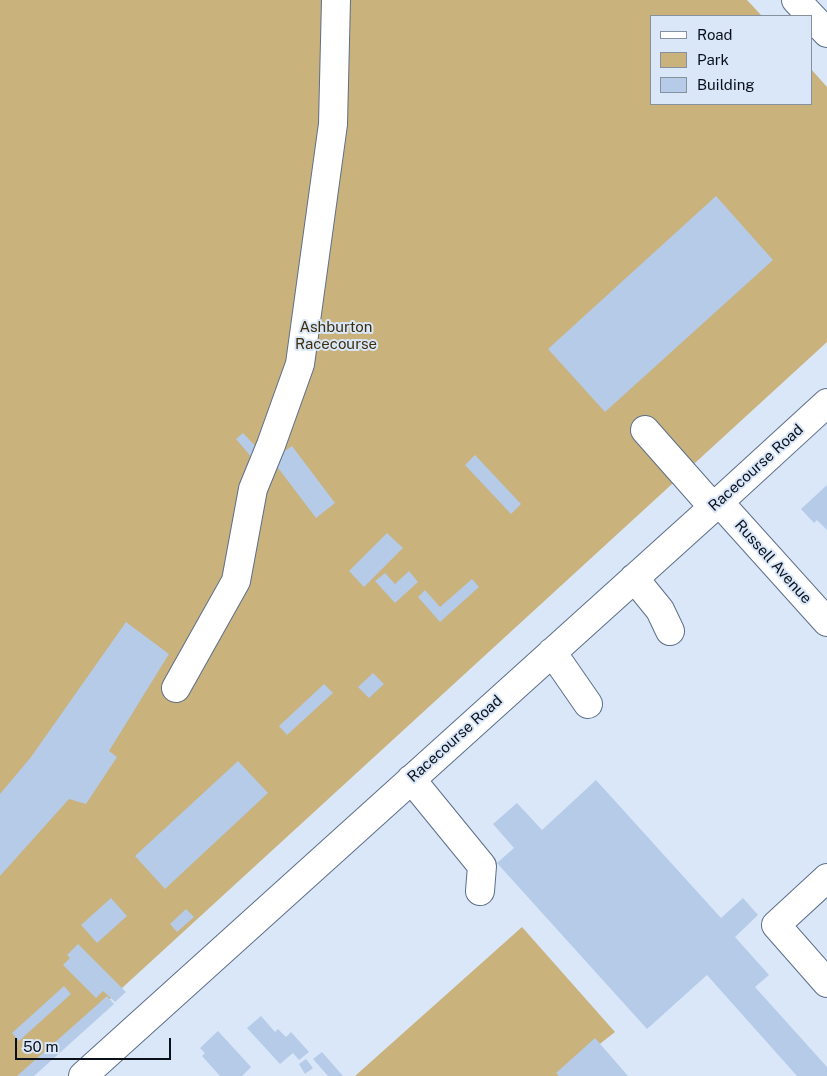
<!DOCTYPE html>
<style>
body{margin:0}
#map{position:relative;width:827px;height:1076px;overflow:hidden;background:#dae7f9;font-family:"Public Sans",sans-serif}
canvas{display:block}
.legend{position:absolute;left:650px;top:15px;width:162px;height:90px;box-sizing:border-box;background:#dae7f9;border:1px solid #8691a0;margin:0;padding:6px 9px;list-style:none;font-size:15px;color:#09101a}
.legend li{display:flex;align-items:center;gap:10px;height:25px}
.legend b{width:25px;border:1px solid #8691a0}
.scale{position:absolute;left:15px;top:1038px;width:156px;height:22px;box-sizing:border-box;border:2px solid #09101a;border-top:0;padding-left:6px;font-size:15px;line-height:18px;white-space:nowrap;color:#09101a;-webkit-text-stroke:4px #dae7f9;paint-order:stroke}
</style>
<div id="map">
<canvas width="827" height="1076"></canvas>
<ul class="legend">
<li><b style="height:6px;background:#fff"></b>Road</li>
<li><b style="height:14px;background:#c9b27b"></b>Park</li>
<li><b style="height:14px;background:#b5cbe8"></b>Building</li>
</ul>
<div class="scale">50 m</div>
</div>
<script>
const ctx = document.querySelector('canvas').getContext('2d');
ctx.lineJoin = 'round';
function fill(path, color) { ctx.fillStyle = color; ctx.fill(path, 'evenodd'); }
const poly = rows => new Path2D(rows.map(r => 'M' + r).join(''));
function strokePath(path, color, width, dash) { ctx.strokeStyle = color; ctx.lineWidth = width; ctx.lineCap = dash ? 'butt' : 'round'; ctx.setLineDash(dash || []); ctx.stroke(path); }
function label(font, color, halo, rows, align = 'center') {
  ctx.font = font + ' "Public Sans",sans-serif'; ctx.lineWidth = 4; ctx.setLineDash([]); ctx.textBaseline = 'middle'; ctx.strokeStyle = halo; ctx.fillStyle = color; for (const [text, x, y, turn = 0] of rows) {
    ctx.save(); ctx.translate(x, y); ctx.rotate((+turn || 0) * Math.PI / 180); ctx.textAlign = isNaN(turn) ? turn : align; if (halo) ctx.strokeText(text, 0, 0); ctx.fillText(text, 0, 0); ctx.restore();
  }
}
fill(poly([
 [0,0,747,0,762,16,651,16,651,104,811,104,811,69,827,87,827,342,26,1076,0,1076],
 [522,927,615,1032,559,1076,355,1076]
]), '#c9b27b');
fill(poly([
 [716,196,773,260,605,412,548,349],
 [243,433,261,452,253,459,236,439],
 [292,446,335,503,316,518,272,460],
 [475,455,521,504,511,514,465,465],
 [827,485,827,530,817,520,814,523,801,509],
 [387,533,403,548,364,587,349,571],
 [409,571,418,582,395,603,375,581,385,573,395,584],
 [472,579,479,587,440,622,418,597,425,590,440,607],
 [126,622,169,654,109,751,117,757,86,804,69,799,0,876,0,794,31,757],
 [373,673,384,684,369,698,358,687],
 [324,684,333,693,287,735,279,726],
 [238,761,268,793,165,889,135,856],
 [596,780,721,918,743,898,758,915,735,937,769,975,755,987,827,1067,827,1076,797,1076,707,975,647,1029,497,863,514,848,493,824,517,803,542,830],
 [111,898,127,916,97,943,81,925],
 [186,909,194,917,177,932,170,924],
 [78,944,126,992,115,1002,103,991,96,998,63,965,70,958,67,955],
 [64,986,71,994,19,1041,12,1033],
 [107,996,114,1004,34,1076,17,1076],
 [261,1016,275,1032,278,1029,286,1037,291,1032,309,1052,299,1060,293,1053,280,1064,247,1028],
 [218,1031,251,1067,242,1076,220,1076,202,1056,205,1053,200,1048],
 [595,1038,628,1076,559,1076,556,1073],
 [322,1052,343,1076,328,1076,313,1059],
 [306,1059,313,1068,305,1074,299,1064]
]), '#b5cbe8');
const minor = poly([
 [645,430,713,507],
 [719,502,827,622],
 [634,578,660,610,670,631],
 [552,652,588,704],
 [176,688,236,581,253,489,271,445,300,364,333,124,336,0],
 [411,779,482,866,480,891],
 [827,878,776,925,827,983],
 [83,1076,719,502,827,403]
]);
const highway = poly([
 [796,0,827,33]
]);
strokePath(minor, '#5c6f89', 30);
strokePath(highway, '#5c6f89', 30);
strokePath(minor, '#fff', 28);
strokePath(highway, '#fff', 28);
label('15px', '#3d2f0c', '#dae7f9', [
 ["Ashburton",336,327],
 ["Racecourse",336,344]
]);
label('15px', '#09101a', '#dae7f9', [
 ["Racecourse Road",756,468,-42],
 ["Russell Avenue",773,562,48],
 ["Racecourse Road",455,739,-42]
]);
</script>
